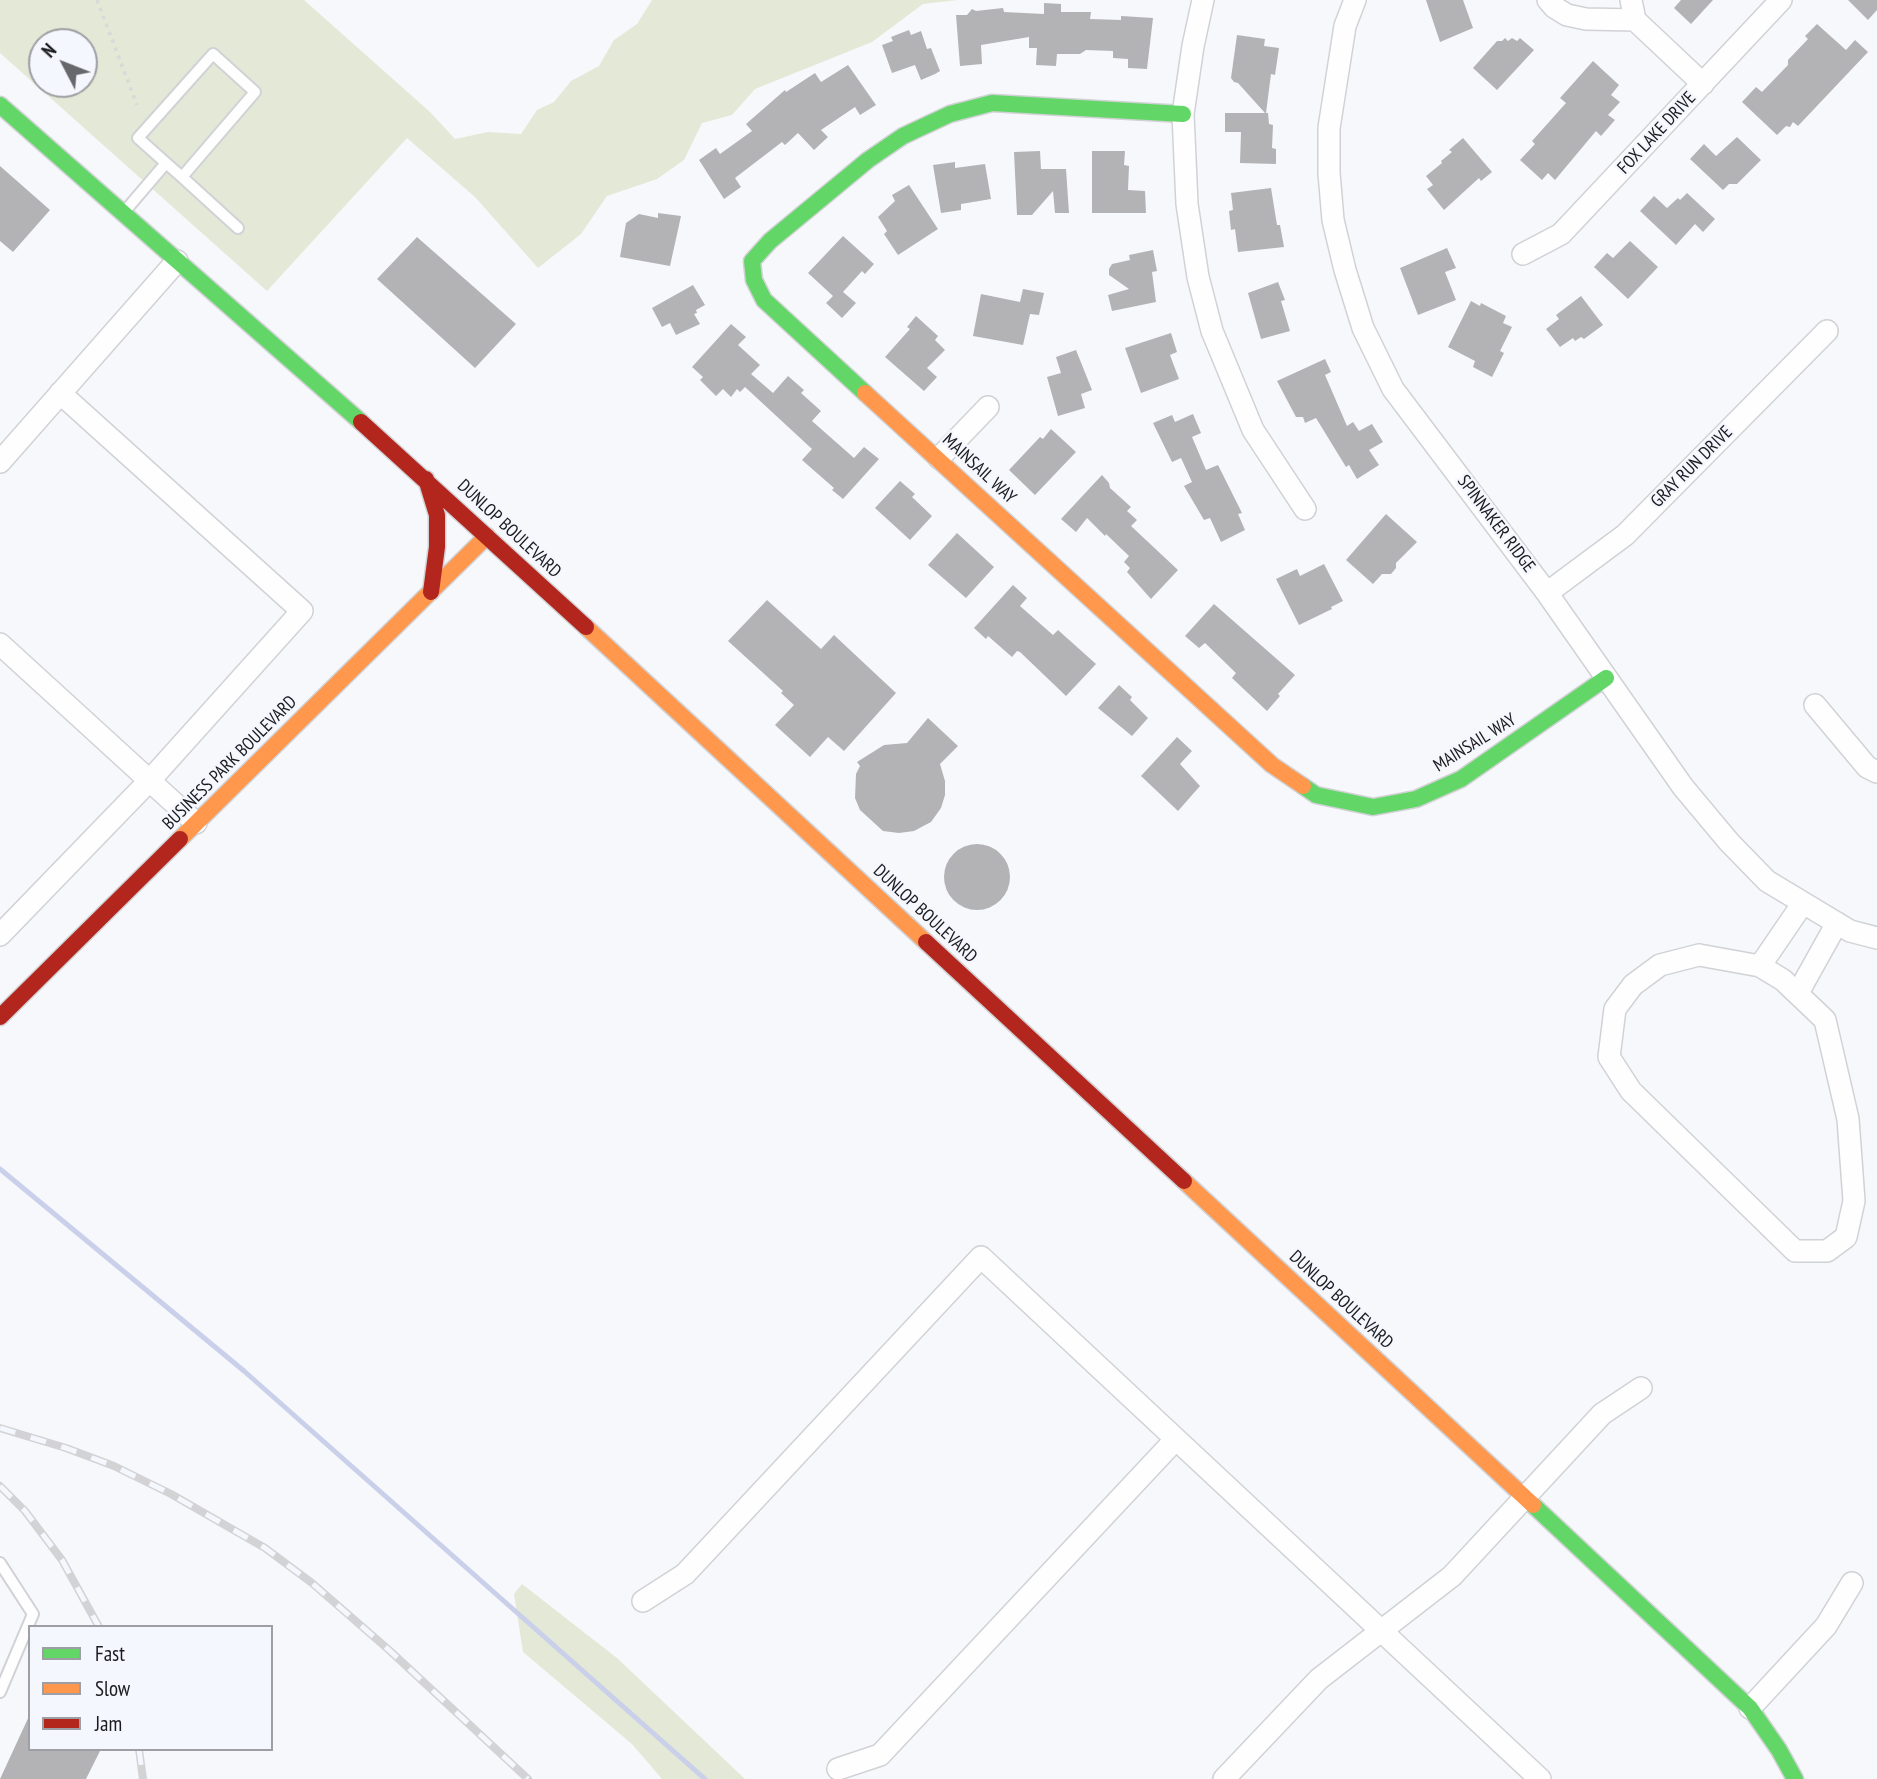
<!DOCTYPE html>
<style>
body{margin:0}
#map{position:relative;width:1877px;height:1779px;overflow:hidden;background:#f7f8fc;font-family:"PT Sans Narrow",sans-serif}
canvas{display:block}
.legend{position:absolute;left:28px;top:1625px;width:245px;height:126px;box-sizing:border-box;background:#f5f7fe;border:2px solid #9d9fa4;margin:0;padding:9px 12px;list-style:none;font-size:21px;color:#1a1b1e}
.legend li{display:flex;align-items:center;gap:14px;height:35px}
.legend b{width:35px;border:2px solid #9d9fa4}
.north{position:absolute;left:28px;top:28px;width:70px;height:70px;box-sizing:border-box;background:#f5f7fe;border:2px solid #9d9fa4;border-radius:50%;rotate:312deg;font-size:19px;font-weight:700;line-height:28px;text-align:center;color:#1a1b1e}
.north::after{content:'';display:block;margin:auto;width:24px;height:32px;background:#67686c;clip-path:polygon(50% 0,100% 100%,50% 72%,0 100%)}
</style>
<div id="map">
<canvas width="1877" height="1779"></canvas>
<ul class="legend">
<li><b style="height:9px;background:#63d668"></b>Fast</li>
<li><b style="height:9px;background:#ff974d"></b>Slow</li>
<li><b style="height:9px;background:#b3261e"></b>Jam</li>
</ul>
<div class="north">N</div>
</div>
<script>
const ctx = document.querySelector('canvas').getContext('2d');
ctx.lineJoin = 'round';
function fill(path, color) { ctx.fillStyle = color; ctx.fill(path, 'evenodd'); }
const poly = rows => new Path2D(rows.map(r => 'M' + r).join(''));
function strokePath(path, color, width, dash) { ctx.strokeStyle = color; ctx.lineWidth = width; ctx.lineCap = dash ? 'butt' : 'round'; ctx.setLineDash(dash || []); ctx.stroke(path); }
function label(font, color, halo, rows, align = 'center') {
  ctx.font = font + ' "PT Sans Narrow",sans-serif'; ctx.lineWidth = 5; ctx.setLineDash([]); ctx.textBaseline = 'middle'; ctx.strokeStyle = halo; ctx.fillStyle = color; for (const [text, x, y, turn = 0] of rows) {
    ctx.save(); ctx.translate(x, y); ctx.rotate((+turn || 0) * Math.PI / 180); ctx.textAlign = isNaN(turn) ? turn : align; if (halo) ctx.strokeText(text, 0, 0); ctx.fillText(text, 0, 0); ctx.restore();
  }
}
fill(poly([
 [0,0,304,0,430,112,455,139,488,132,521,134,537,110,554,102,571,81,599,66,614,40,637,24,652,0,958,0,923,4,872,42,755,89,732,115,702,123,684,160,657,179,607,196,581,234,538,268,475,197,407,138,267,291,0,53],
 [42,42,84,42,84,84,42,84],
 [522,1584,617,1658,745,1779,662,1779,632,1744,523,1652,514,1594]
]), '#e4e8d6');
strokePath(poly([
 [0,1169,244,1371,705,1779]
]), '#cad0ea', 5);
fill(poly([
 [1426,0,1463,0,1473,28,1440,42],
 [1681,0,1713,0,1691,24,1674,8],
 [1848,0,1877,0,1877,10,1868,20],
 [1044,3,1061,4,1061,12,1091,12,1090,19,1121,20,1121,16,1153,18,1147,69,1128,68,1128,59,1113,58,1113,51,1086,50,1080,54,1057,54,1056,66,1036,65,1037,48,1029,48,1029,37,981,45,982,64,960,66,956,15,967,15,972,9,976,11,1003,8,1004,12,1044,14],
 [1817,24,1846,50,1855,40,1868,52,1798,126,1793,122,1790,127,1786,126,1777,135,1742,102,1756,87,1762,92,1788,65,1788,60,1808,39,1805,36],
 [909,30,911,35,921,31,927,49,931,48,940,71,935,74,921,80,915,65,892,73,882,45,893,41,891,37],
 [1237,35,1265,39,1264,46,1279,48,1275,75,1271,74,1266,113,1268,113,1269,124,1273,125,1272,148,1276,149,1276,164,1240,163,1241,132,1225,132,1225,113,1265,113,1238,83,1234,82,1231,78],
 [1505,38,1508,41,1512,38,1517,41,1520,38,1534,50,1497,90,1473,68,1497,41,1502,41],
 [1593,61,1619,85,1611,95,1620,102,1608,115,1615,120,1601,136,1596,131,1555,180,1548,173,1542,180,1520,160,1535,144,1532,141,1566,103,1560,98],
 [848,65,876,105,860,115,855,107,821,130,828,137,814,150,798,133,785,145,782,142,735,178,741,187,724,199,699,160,716,148,720,154,752,131,746,124,785,90,786,92,815,73,821,82],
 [1737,137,1761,160,1737,184,1729,184,1723,190,1690,159,1704,144,1716,156],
 [1463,138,1492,172,1481,181,1479,178,1444,210,1427,189,1433,185,1426,176,1442,163,1441,161,1452,152,1449,150],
 [1040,151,1041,169,1066,169,1069,213,1055,213,1053,191,1032,215,1017,215,1014,152],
 [1092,151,1125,151,1124,165,1129,166,1128,190,1145,191,1146,213,1092,213],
 [955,162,955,168,985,164,991,199,961,204,961,210,941,213,933,165],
 [0,166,50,210,13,252,0,241],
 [909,185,938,229,898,255,884,234,887,231,878,217,895,201,892,195],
 [1271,188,1277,225,1280,225,1284,247,1238,252,1235,229,1231,230,1229,211,1233,210,1231,193],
 [1687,193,1715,219,1703,232,1695,224,1676,245,1640,211,1654,196,1667,208,1678,198,1680,200],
 [658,213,681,216,670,266,620,257,626,223,639,214,658,218],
 [843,236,874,264,865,274,862,271,843,292,856,303,842,318,826,303,833,296,808,273],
 [417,237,516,324,475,368,377,279],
 [1630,241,1658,267,1628,299,1594,267,1607,253,1613,258],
 [1447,248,1456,268,1445,272,1456,300,1418,315,1400,268],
 [1153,250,1157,271,1152,272,1156,302,1112,311,1108,295,1129,289,1109,275,1109,269,1112,264,1130,260,1129,255],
 [1278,282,1285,300,1281,301,1290,331,1261,339,1248,293],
 [693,285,705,305,696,310,697,313,694,314,700,324,676,335,670,323,662,327,652,308],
 [1023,289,1044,293,1039,315,1030,314,1023,345,973,336,981,294,1020,302],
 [1581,296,1603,325,1584,339,1581,337,1575,341,1573,338,1560,347,1546,329,1559,319,1556,315],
 [1471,301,1480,306,1481,303,1506,316,1503,323,1512,327,1500,351,1504,353,1492,377,1473,367,1475,361,1448,347],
 [916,316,938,336,935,340,945,350,927,368,937,377,924,391,885,357,910,329,907,327],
 [731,324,746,337,738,345,760,365,751,374,773,393,788,376,804,390,801,393,821,411,812,421,854,458,864,447,879,459,843,499,832,490,834,488,802,460,812,449,745,387,740,392,737,389,731,397,723,389,716,396,700,380,703,377,692,367],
 [1171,333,1177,352,1170,355,1179,379,1141,393,1125,348],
 [1076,350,1092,390,1081,394,1085,408,1058,416,1047,377,1061,373,1056,357],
 [1325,359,1331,372,1325,375,1347,426,1353,422,1359,431,1372,424,1383,442,1369,450,1379,465,1357,479,1349,465,1346,467,1316,418,1305,423,1303,417,1296,417,1277,381],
 [1193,414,1201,433,1192,437,1206,470,1218,465,1242,513,1238,514,1245,530,1221,542,1210,518,1204,520,1184,486,1192,482,1181,458,1172,462,1153,423,1172,415,1175,422],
 [1051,429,1076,452,1035,495,1009,470,1040,437,1043,439],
 [1102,475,1109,483,1110,488,1131,507,1127,511,1137,520,1131,526,1178,570,1151,599,1127,572,1130,568,1124,562,1129,556,1106,534,1105,536,1087,518,1076,532,1061,519],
 [900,481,915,494,912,497,932,516,910,540,875,508],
 [1386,514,1417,542,1396,563,1396,568,1391,574,1382,574,1373,584,1346,560],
 [957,533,994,567,966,598,928,565],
 [1324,564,1343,601,1331,607,1332,609,1299,625,1276,579,1297,569,1300,576],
 [1013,585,1027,598,1020,606,1053,635,1058,630,1096,664,1066,696,1020,652,1017,651,1012,657,988,636,986,639,974,628],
 [767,600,821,649,834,635,896,693,844,751,828,737,810,757,775,725,794,705,781,693,783,691,728,641],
 [1214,604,1295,675,1278,694,1280,696,1267,711,1232,678,1236,673,1205,643,1199,648,1185,636],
 [1119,685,1132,697,1130,700,1148,718,1132,736,1098,708],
 [928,718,958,746,940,764,945,781,945,795,941,808,931,822,914,831,899,833,883,831,860,810,855,798,856,774,860,766,857,762,884,745,907,743],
 [1177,737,1192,751,1180,764,1200,786,1178,811,1141,776],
 '944 877a33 33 0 1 1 66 0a33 33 0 1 1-66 0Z',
 [30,1714,30,1749,101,1749,86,1779,0,1779]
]), '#b3b3b6');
const lane = poly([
 [182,177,238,228],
 [125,211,166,163,138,138,213,54,255,92,182,177,166,163],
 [0,1563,33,1614,0,1692]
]);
const street = poly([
 [1203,0,1193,46,1183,114,1187,204,1198,277,1212,331,1253,430,1305,509],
 [1355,0,1345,26,1329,128,1329,173,1333,220,1345,270,1363,328,1393,389,1547,593,1683,787,1729,842,1767,881,1850,931,1877,938],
 [1548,0,1554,7,1567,15,1586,19,1635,20,1631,0],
 [1635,20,1703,84],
 [1523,254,1561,234,1781,0],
 [939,458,988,407],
 [0,462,177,261],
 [1547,593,1625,535,1827,331],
 [0,644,196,823],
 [1815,705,1867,767,1877,772],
 [0,935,151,779,302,611,60,393],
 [1699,955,1760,966,1783,980,1825,1020,1848,1119,1854,1201,1846,1237,1827,1251,1795,1251,1631,1091,1609,1057,1615,1009,1633,985,1660,965,1699,955],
 [1760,966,1803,903],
 [1798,993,1837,923],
 [643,1601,685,1574,981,1257,1540,1779],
 [1750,1708,1826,1626,1852,1583],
 [838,1769,880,1755,1176,1439],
 [1224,1779,1319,1679,1452,1576,1602,1414,1641,1388]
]);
const fast = poly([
 [0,105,361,422],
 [865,393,764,300,754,280,752,261,770,241,868,160,903,136,950,114,992,103,1183,114],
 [1303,786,1316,795,1373,807,1416,799,1461,779,1606,678],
 [1533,1505,1750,1708,1779,1750,1795,1779]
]);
const slow = poly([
 [865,393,1272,765,1303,786],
 [586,627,926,942],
 [180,839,487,536],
 [1184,1181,1533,1505]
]);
const jam = poly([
 [361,422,586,627],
 [426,479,437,515,437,547,431,592],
 [926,942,1184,1181],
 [0,1017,180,839]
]);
strokePath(lane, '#d1d2d5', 14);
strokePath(street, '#d1d2d5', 24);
strokePath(fast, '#d1d2d5', 19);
strokePath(slow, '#d1d2d5', 19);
strokePath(jam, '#d1d2d5', 19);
strokePath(poly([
 [97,0,137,105]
]), '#d8d9d9', 3.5, [3.5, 5]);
strokePath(lane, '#fefeff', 10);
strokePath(street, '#fefeff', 21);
strokePath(fast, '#63d668', 16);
strokePath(slow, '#ff974d', 16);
strokePath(jam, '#b3261e', 16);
const rail = poly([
 [0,1428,66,1448,114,1466,171,1494,265,1548,312,1583,389,1650,528,1779],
 [0,1486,25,1511,62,1560,99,1627],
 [139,1749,143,1779]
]);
strokePath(rail, '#d3d3d5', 8);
strokePath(rail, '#f5f7fe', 5, [16]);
label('18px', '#1a1b1e', '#f5f7fe', [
 ["FOX LAKE DRIVE",1657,133,-47],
 ["GRAY RUN DRIVE",1692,467,-45],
 ["MAINSAIL WAY",979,469,43],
 ["SPINNAKER RIDGE",1496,524,53],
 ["DUNLOP BOULEVARD",509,529,43],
 ["MAINSAIL WAY",1475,743,-32],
 ["BUSINESS PARK BOULEVARD",230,763,-45],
 ["DUNLOP BOULEVARD",925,914,43],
 ["DUNLOP BOULEVARD",1341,1300,43]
]);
</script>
